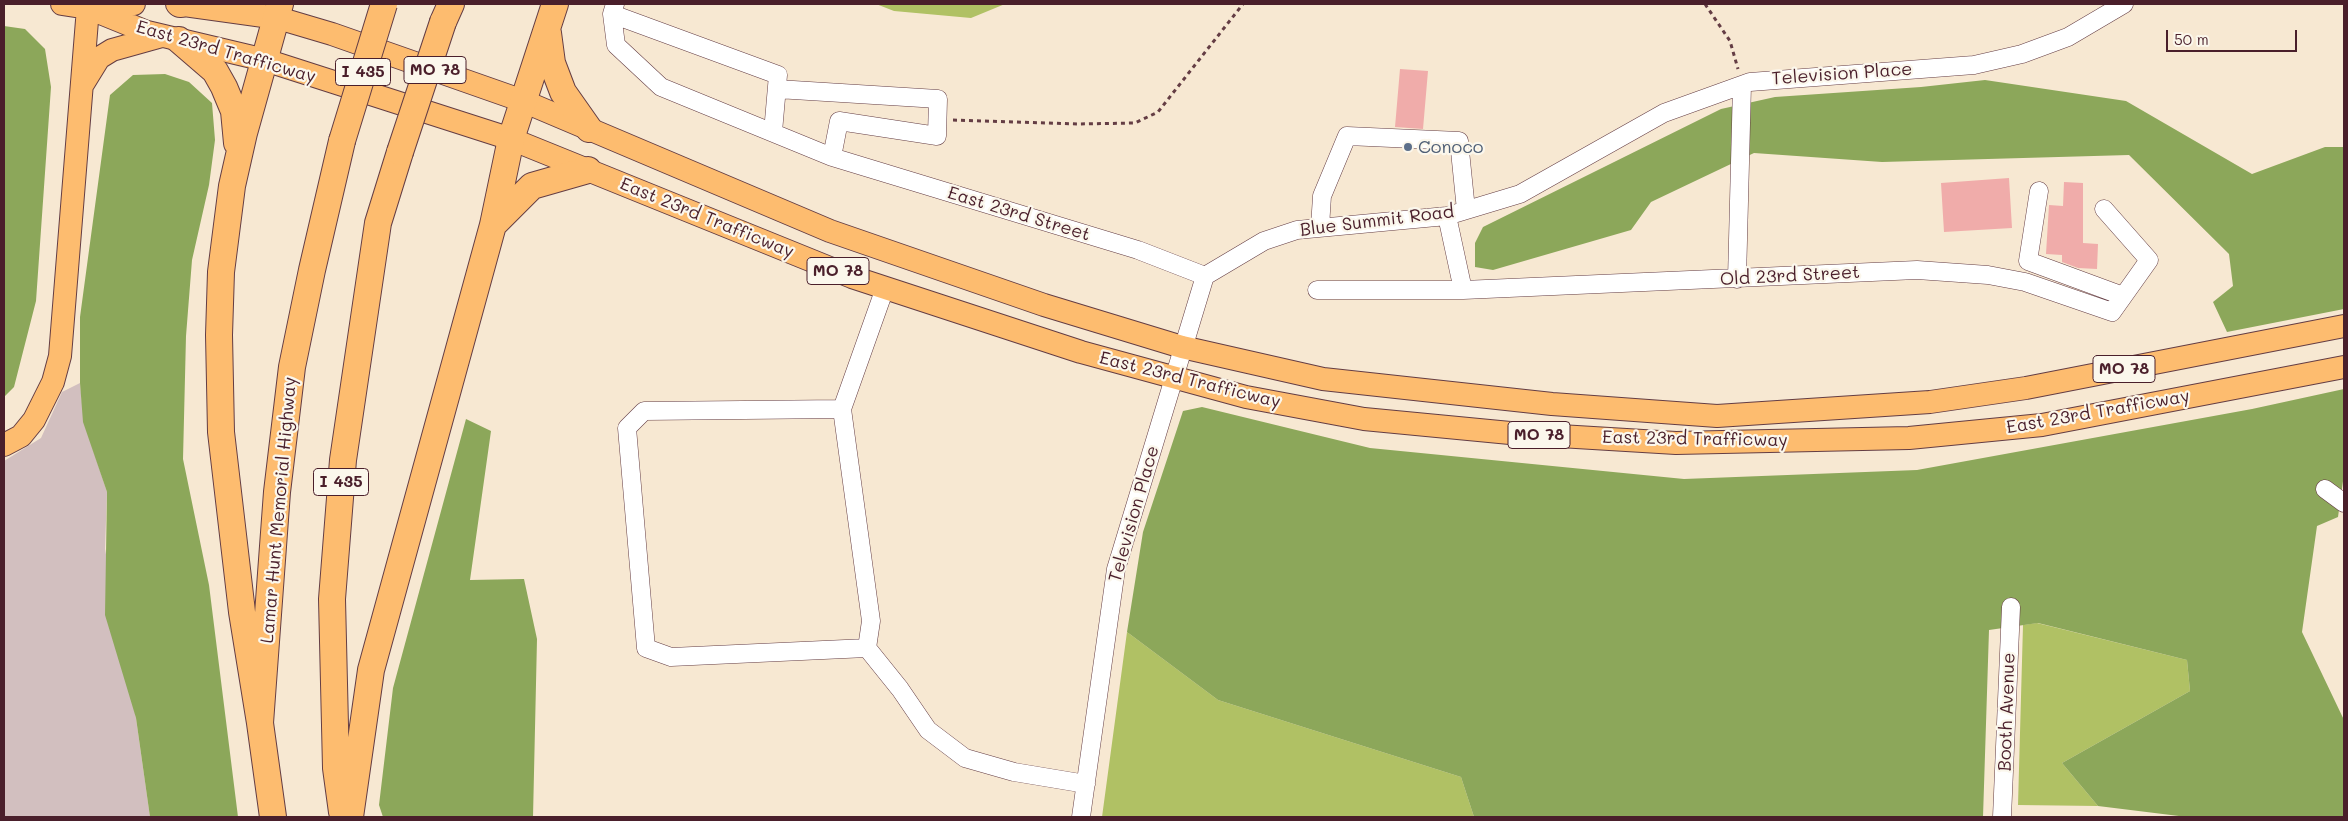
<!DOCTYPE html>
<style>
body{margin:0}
#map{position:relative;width:2348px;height:821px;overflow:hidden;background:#f7e8d2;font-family:Mali,sans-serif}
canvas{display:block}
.frame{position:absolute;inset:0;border:5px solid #4a1f2b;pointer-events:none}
.scale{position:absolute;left:2166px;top:30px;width:131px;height:22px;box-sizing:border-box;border:2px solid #4a1f2b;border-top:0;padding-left:6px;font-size:15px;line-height:18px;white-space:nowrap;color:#4a1f2b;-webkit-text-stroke:4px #fbf7ec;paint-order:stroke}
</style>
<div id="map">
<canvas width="2348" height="821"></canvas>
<div class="frame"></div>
<div class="scale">50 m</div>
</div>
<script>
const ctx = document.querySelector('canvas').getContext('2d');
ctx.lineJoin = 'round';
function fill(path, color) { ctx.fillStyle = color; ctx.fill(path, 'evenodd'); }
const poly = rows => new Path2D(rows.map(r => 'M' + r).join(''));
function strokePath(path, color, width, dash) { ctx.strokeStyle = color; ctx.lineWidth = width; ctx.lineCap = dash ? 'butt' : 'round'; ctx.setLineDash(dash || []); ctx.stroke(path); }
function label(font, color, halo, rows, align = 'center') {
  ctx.font = font + ' Mali,sans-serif'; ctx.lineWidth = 4.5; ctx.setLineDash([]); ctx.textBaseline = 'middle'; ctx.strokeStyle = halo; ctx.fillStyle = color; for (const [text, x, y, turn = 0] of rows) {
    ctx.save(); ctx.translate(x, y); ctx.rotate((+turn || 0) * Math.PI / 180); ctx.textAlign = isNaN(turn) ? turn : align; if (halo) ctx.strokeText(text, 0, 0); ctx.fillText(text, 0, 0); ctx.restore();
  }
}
fill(poly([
 [80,383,84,422,107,492,105,549,136,718,150,817,4,817,4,461,41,438,62,392]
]), '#d2bfbf');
fill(poly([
 [876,4,1005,4,971,18,894,11],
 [2037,623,2187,660,2190,691,2062,763,2098,806,2018,805,2023,625],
 [1127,632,1218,700,1461,777,1474,817,1102,817]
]), '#b0c164');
fill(poly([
 [4,26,25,29,45,49,51,87,36,301,14,387,4,397],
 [165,74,189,82,212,103,215,140,209,185,192,260,186,336,183,459,209,585,238,817,150,817,136,718,105,615,107,492,83,422,80,383,80,317,110,95,133,75],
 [1985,80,2126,101,2252,174,2325,147,2344,147,2344,309,2227,332,2213,302,2233,286,2229,254,2129,155,1882,162,1754,153,1651,202,1631,230,1493,270,1475,267,1475,243,1483,227,1721,109,1775,97,1921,87],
 [2344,389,2344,474,2338,517,2317,526,2302,632,2344,720,2344,817,2187,817,2098,806,2062,763,2190,691,2187,660,2038,623,1989,630,1983,817,1474,817,1461,777,1218,700,1127,632,1143,532,1183,411,1202,407,1370,448,1684,479,1917,470,2252,409],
 [466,419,491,431,470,580,524,579,537,639,533,817,383,817,379,805,393,688]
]), '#8ca75a');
fill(poly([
 [1400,69,1428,71,1423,129,1395,127],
 [2009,178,2012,228,1944,232,1941,183],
 [2064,182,2083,183,2083,243,2098,244,2097,269,2078,268,2062,262,2062,255,2046,254,2049,205,2063,206]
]), '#f0acaa');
const minor = poly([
 [615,4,612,14,616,45,661,87,832,157,1138,250,1205,276],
 [612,14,778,75,773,132],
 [777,89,938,99,937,136,839,121,832,157],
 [2039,191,2028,261,2123,296],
 [1447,216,1463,290],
 [1320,227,1322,196,1347,136,1459,141,1466,210],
 [1205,276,1264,241,1297,230,1447,216,1520,194,1664,113,1750,82,1974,65,2022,54,2068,37,2124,4],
 [1737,279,1742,85],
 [1317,290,1463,290,1917,270,1988,275,2025,282,2112,312,2149,260,2104,209],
 [842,409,871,621,867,648,671,657,646,648,627,428,644,411,842,409,885,288],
 [2325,489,2344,503],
 [867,648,900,689,928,730,965,758,1014,772,1086,784],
 [1081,817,1116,569,1205,276],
 [2002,817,2011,607]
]);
const major = poly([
 [62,4,88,8,134,4],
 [177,4,278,18,332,34,523,101,830,231,1044,305,1182,347,1323,379,1552,404,1717,416,1930,402,2026,388,2344,326],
 [88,8,147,32,265,60,511,139,852,277,1081,352,1246,397,1364,419,1510,433,1676,443,1909,438,2042,425,2344,367],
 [83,84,99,58,112,50,162,36],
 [4,445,21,436,34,420,53,382,60,356,88,8]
]);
const highway = poly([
 [180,4,181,4],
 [443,22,451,4],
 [548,33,552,63,563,92,589,129],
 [179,40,215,71,224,87,234,111,237,143],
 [493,225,532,186,588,170],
 [260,723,242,612,221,432,219,335,221,272,232,186,244,133,280,4],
 [342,812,336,768,332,599,343,460,378,223,400,152],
 [273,817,260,723,277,492,292,367,312,270,342,141],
 [350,817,371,670,493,225,511,139,555,4]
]);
strokePath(minor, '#643d44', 19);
strokePath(major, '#643d44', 24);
strokePath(highway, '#643d44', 28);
strokePath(poly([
 [1705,4,1730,41,1738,69],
 [953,120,1077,124,1135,123,1158,112,1243,4]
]), '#643d44', 3, [4, 4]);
strokePath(minor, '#fff', 18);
strokePath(major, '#fdbc6f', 22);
strokePath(highway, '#fdbc6f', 26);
const highwayBridge = poly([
 [342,141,384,4],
 [400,152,443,22]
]);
strokePath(highwayBridge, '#643d44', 28, []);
strokePath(highwayBridge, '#fdbc6f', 26);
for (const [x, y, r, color] of [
 [1408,147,5,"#5c6f8a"]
]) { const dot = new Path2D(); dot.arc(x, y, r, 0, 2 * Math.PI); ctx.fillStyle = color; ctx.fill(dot); strokePath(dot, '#fbf7ec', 2); }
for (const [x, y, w] of [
 [435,70,62],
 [363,72,55],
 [838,271,62],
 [2124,369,62],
 [1539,435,62],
 [341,482,55]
]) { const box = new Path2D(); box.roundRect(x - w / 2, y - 13.5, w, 27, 4); ctx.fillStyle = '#fbf7ec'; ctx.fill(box); strokePath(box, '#4a1f2b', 1); }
label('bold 16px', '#4a1f2b', null, [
 ["MO 78",435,70],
 ["I 435",363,72],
 ["MO 78",838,271],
 ["MO 78",2124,369],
 ["MO 78",1539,435],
 ["I 435",341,482]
]);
label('18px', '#4a1f2b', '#fbf7ec', [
 ["East 23rd Trafficway",226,52,16],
 ["Television Place",1842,74,-4],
 ["East 23rd Street",1019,214,17],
 ["East 23rd Trafficway",707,218,22],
 ["Blue Summit Road",1377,221,-7],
 ["Old 23rd Street",1790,276,-3],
 ["East 23rd Trafficway",1190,380,14],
 ["East 23rd Trafficway",2098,412,-10],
 ["East 23rd Trafficway",1695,439,1],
 ["Lamar Hunt Memorial Highway",279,510,-85],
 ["Television Place",1134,514,-74],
 ["Booth Avenue",2007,712,-88]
]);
label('18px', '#4e5e75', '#fbf7ec', [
 ["Conoco",1418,147]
], 'left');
</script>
